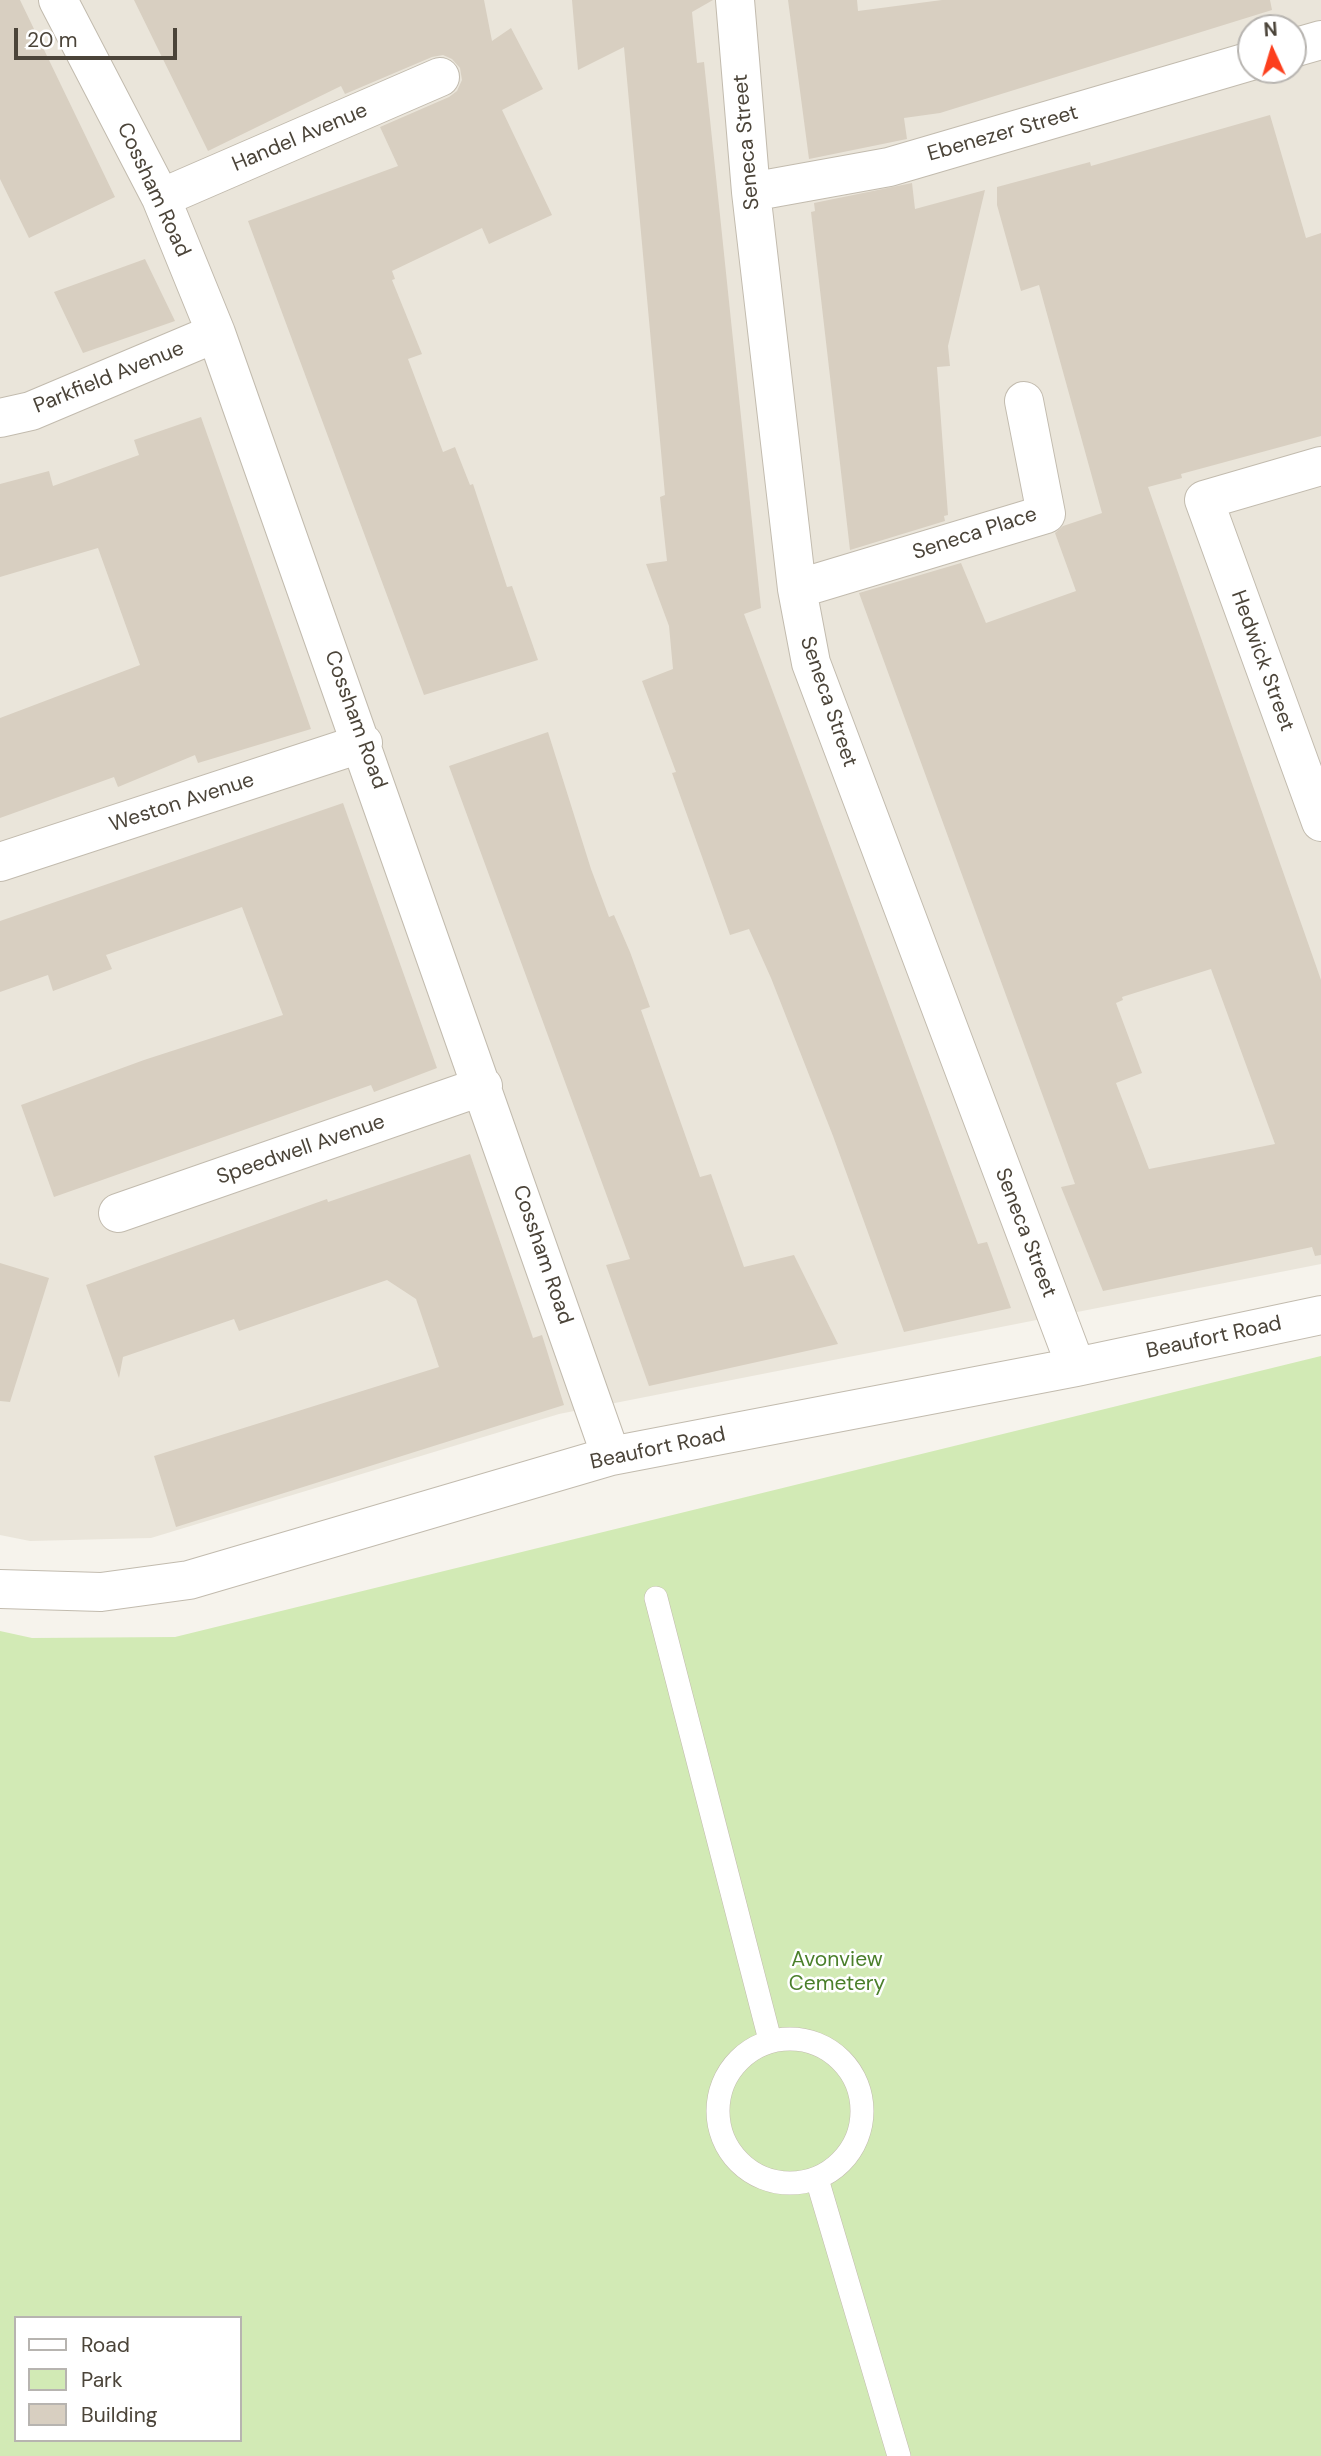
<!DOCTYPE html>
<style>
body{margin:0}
#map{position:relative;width:1321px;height:2456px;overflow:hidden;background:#f6f3ec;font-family:"DM Sans",sans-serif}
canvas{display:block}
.legend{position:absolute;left:14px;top:2316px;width:228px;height:126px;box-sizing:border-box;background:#fff;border:2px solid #b7b4b0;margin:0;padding:9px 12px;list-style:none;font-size:21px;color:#4b4439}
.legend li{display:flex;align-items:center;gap:14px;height:35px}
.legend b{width:35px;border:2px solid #b7b4b0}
.north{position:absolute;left:1237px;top:14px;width:70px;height:70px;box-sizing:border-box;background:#fff;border:2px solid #b7b4b0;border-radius:50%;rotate:356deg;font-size:19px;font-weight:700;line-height:28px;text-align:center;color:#4b4439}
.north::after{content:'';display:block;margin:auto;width:24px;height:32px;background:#fc3f1d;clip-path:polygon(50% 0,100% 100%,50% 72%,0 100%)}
.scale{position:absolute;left:14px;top:28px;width:163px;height:32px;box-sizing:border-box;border:4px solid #4b4439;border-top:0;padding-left:9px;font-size:21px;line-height:24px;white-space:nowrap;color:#4b4439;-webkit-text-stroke:5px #fff;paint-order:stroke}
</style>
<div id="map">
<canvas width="1321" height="2456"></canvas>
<ul class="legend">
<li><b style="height:9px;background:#fff"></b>Road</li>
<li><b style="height:19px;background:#d2eab5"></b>Park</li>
<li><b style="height:19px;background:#d8cfc1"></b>Building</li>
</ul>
<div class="north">N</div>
<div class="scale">20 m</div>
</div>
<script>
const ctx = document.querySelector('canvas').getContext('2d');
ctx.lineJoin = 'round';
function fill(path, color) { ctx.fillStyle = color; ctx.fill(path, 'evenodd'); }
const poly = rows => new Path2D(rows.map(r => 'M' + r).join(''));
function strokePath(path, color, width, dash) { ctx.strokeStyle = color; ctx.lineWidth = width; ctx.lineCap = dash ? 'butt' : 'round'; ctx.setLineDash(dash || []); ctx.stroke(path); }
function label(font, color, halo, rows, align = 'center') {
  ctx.font = font + ' "DM Sans",sans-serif'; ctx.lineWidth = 5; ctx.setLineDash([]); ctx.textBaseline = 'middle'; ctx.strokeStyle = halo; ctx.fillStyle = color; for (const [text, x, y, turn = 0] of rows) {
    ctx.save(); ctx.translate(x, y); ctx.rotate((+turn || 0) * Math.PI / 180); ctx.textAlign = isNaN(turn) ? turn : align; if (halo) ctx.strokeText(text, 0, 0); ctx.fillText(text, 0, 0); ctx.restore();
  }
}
fill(poly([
 [0,0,1321,0,1321,1264,559,1414,151,1538,30,1541,0,1535],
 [1251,28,1293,28,1293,70,1251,70]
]), '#eae5da');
fill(poly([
 [1321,1356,1321,2456,0,2456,0,1631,32,1638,175,1637],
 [16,2318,240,2318,240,2440,16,2440]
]), '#d2eab5');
fill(poly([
 [0,0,20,0,115,197,29,238,0,179],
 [134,0,484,0,492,41,511,28,543,89,502,110,552,215,489,244,482,228,392,271,395,279,392,280,422,354,408,359,443,452,455,447,470,485,473,484,507,587,512,586,538,660,424,695,248,221,398,166,380,127,449,97,457,91,462,80,460,68,452,59,443,55,432,57,345,94,341,86,208,151],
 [572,0,713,0,692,12,697,63,704,62,761,608,744,614,978,1244,987,1242,1011,1308,904,1332,833,1136,771,978,749,929,730,935,672,773,676,772,642,681,673,669,669,626,646,564,667,561,660,497,665,495,624,47,578,70],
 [788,0,857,0,858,11,942,0,1270,0,1272,10,940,113,904,118,907,139,809,159],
 [1270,115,1306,238,1321,233,1321,436,1181,474,1182,478,1148,487,1321,980,1321,1255,1315,1256,1312,1247,1103,1291,1061,1187,1075,1184,859,593,961,563,986,623,1076,591,1055,533,1063,526,1102,513,1039,285,1021,291,997,205,997,187,1090,162,1091,166],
 [1211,969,1275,1144,1149,1169,1116,1083,1142,1073,1116,1003,1123,1000,1122,997],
 [912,183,915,209,985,190,948,346,950,366,937,367,948,515,944,516,945,521,850,550,811,212,815,211,814,203],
 [145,259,175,321,83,353,54,292],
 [201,417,311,729,198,763,195,755,118,787,114,777,0,818,0,718,140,665,98,548,0,577,0,484,49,471,53,486,139,455,134,440],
 [548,732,591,869,609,917,614,915,630,952,650,1007,641,1010,700,1177,711,1174,744,1267,794,1255,838,1344,649,1386,606,1265,630,1259,449,766],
 [343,803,437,1068,374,1092,371,1085,54,1197,21,1105,144,1060,283,1015,242,907,106,955,112,969,53,991,48,975,0,992,0,921],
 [470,1154,533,1338,542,1335,564,1405,176,1527,154,1456,439,1367,416,1299,387,1280,239,1331,234,1319,123,1357,119,1378,86,1285,327,1199,328,1202],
 [0,1263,49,1278,10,1402,0,1401]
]), '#d8cfc1');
const service = poly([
 [656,1598,770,2040],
 '718 2111a72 72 0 1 1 144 0a72 72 0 1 1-144 0Z',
 [817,2179,899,2456]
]);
const minor = poly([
 [58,0,161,198,216,333,611,1456],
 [735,0,751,192,797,589,811,663,1076,1367],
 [1293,48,1321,40],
 [751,192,889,167,1251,61],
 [161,198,440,77],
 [0,418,31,411,216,333],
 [1321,466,1204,500,1321,822],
 [797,589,1046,514,1024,401],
 [0,862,363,743],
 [118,1213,483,1086],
 [0,1589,101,1592,189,1580,611,1456,1076,1367,1321,1315]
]);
strokePath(service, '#c2bbae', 24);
strokePath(minor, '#c2bbae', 40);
strokePath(service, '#fff', 23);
strokePath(minor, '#fff', 38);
label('21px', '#4b4439', '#fff', [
 ["Ebenezer Street",1003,134,-16],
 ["Handel Avenue",300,138,-23],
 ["Seneca Street",747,142,-95],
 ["Cossham Road",153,190,65],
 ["Parkfield Avenue",109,378,-22],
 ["Seneca Place",975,534,-18],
 ["Hedwick Street",1262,661,70],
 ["Seneca Street",828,702,71],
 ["Cossham Road",355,720,70],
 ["Weston Avenue",182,803,-18],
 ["Speedwell Avenue",301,1150,-19],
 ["Seneca Street",1025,1233,69],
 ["Cossham Road",542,1255,71],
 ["Beaufort Road",1214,1338,-12],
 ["Beaufort Road",658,1449,-12]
]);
label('21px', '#4a7f2a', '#fff', [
 ["Avonview",837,1960],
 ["Cemetery",837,1984]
]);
</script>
